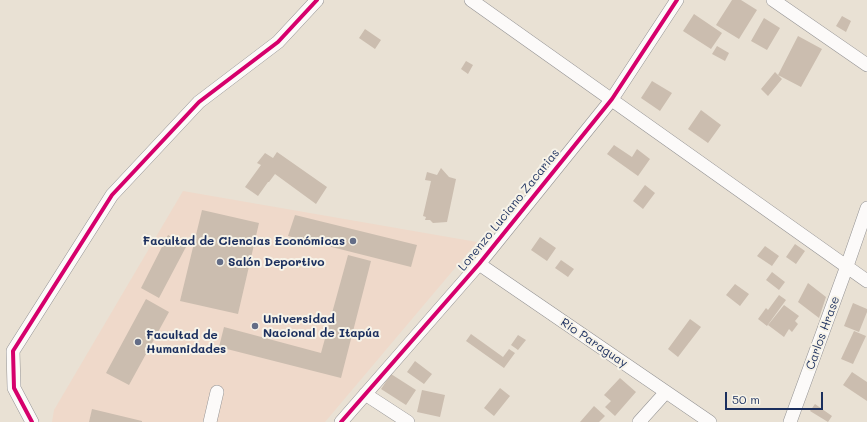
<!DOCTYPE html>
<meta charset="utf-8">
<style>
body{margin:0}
#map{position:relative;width:867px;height:422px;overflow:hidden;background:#e9e1d4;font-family:Mali,sans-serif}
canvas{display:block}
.scale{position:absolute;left:725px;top:392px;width:98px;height:18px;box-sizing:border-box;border:2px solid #1b2f5e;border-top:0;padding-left:5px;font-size:12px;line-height:14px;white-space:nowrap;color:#1b2f5e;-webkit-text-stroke:3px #f7f3e8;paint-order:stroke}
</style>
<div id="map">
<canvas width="867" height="422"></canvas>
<div class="scale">50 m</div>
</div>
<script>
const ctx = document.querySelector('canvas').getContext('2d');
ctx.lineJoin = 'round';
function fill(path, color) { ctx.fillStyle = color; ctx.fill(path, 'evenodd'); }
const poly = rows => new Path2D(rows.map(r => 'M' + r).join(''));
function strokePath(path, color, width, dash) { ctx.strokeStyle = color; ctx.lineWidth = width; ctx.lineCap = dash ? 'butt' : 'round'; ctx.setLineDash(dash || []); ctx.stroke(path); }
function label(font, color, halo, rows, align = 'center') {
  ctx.font = font + ' Mali,sans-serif'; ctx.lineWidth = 4; ctx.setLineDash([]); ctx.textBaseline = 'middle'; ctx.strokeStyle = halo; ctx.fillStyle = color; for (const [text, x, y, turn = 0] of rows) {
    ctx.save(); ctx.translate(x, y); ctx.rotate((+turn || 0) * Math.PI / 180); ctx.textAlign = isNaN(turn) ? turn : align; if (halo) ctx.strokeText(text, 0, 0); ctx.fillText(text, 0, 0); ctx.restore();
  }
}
fill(poly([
 [183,191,477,242,325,422,52,422,54,410]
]), '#efd9ca');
fill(poly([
 [732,0,741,0,757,10,739,39,716,25],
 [694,14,722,33,711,49,683,31],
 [842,16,851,21,846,32,836,26],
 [764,18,780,28,767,50,751,41],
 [365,29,381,40,375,49,359,38],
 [798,36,822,49,801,87,778,75],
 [717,46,729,53,725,61,712,54],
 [466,61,473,65,468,74,461,69],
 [775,72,782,79,768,96,761,89],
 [652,81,672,93,660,111,641,98],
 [701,110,721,125,708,143,688,129],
 [614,145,632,157,637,149,650,159,638,176,607,154],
 [277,152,327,187,316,204,275,174,269,182,268,182,258,196,245,187,261,165,257,163,265,153,273,158],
 [441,168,449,177,456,179,447,222,433,223,430,220,425,220,426,217,423,216,431,181,425,180,427,172,437,175],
 [645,185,655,193,643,209,633,201],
 [202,210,259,223,238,314,180,301],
 [295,215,417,245,411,267,288,236],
 [168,235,187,245,159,298,141,288],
 [540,237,556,248,547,261,531,250],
 [795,244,805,251,796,264,786,257],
 [765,246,779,256,772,266,757,256],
 [348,255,371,261,341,378,219,347,224,327,321,353],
 [561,260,574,269,568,277,555,268],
 [772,272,785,282,779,290,766,280],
 [808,283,826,297,819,318,798,302],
 [735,284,749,294,740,306,726,295],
 [779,295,786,300,767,326,758,319,766,308,768,310],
 [146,299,169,312,129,385,106,373],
 [853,303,867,309,867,312,859,332,844,326],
 [784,305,799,316,795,321,798,324,792,332,789,329,784,337,768,325],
 [690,319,701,327,678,357,668,349],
 [854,331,866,336,853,364,841,359],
 [471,334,503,357,509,349,515,353,504,368,466,341],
 [518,335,526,340,518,350,511,345],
 [415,361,432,374,424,384,407,372],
 [852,372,867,382,867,401,843,385],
 [391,374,416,390,406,405,381,389],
 [620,378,636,392,615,416,605,407,611,401,604,395],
 [500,388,510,396,494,416,484,408],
 [422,390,445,395,440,417,417,412],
 [815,404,832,416,828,422,810,411],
 [594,406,605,416,599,422,580,422],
 [92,409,142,421,142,422,89,422]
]), '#cbbdaf');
const minor = poly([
 [471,0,867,281],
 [773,0,867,65],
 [479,264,710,422],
 [365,394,408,422],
 [32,422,14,388,13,351,112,195,199,102,278,42,317,0],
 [210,422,217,392],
 [341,422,479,264,612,99,677,0],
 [639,422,666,392],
 [790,422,847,266,867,208]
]);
strokePath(minor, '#939293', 14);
strokePath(minor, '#fcfaf9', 13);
strokePath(poly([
 [32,422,14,388,13,351,112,195,199,102,278,42,317,0],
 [341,422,479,264,612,99,677,0]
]), '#d6006c', 4);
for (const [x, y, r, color] of [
 [353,241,4,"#636d87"],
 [220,262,4,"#636d87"],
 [255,326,4,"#636d87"],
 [138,342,4,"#636d87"]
]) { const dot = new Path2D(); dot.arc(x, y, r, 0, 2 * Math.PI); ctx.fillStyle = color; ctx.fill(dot); strokePath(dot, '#f7f3e8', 1.5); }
label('12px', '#1b2f5e', '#f7f3e8', [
 ["Lorenzo Luciano Zacarias",509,210,-51],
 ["Carlos Hrase",823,333,-70],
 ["Rio Paraguay",594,343,34]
]);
label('bold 12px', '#1b2f5e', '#f7f3e8', [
 ["Facultad de Ciencias Económicas",345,241,"right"],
 ["Salón Deportivo",228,262],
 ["Universidad",263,319],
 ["Nacional de Itapúa",263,333],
 ["Facultad de",146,335],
 ["Humanidades",146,349]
], 'left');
</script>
